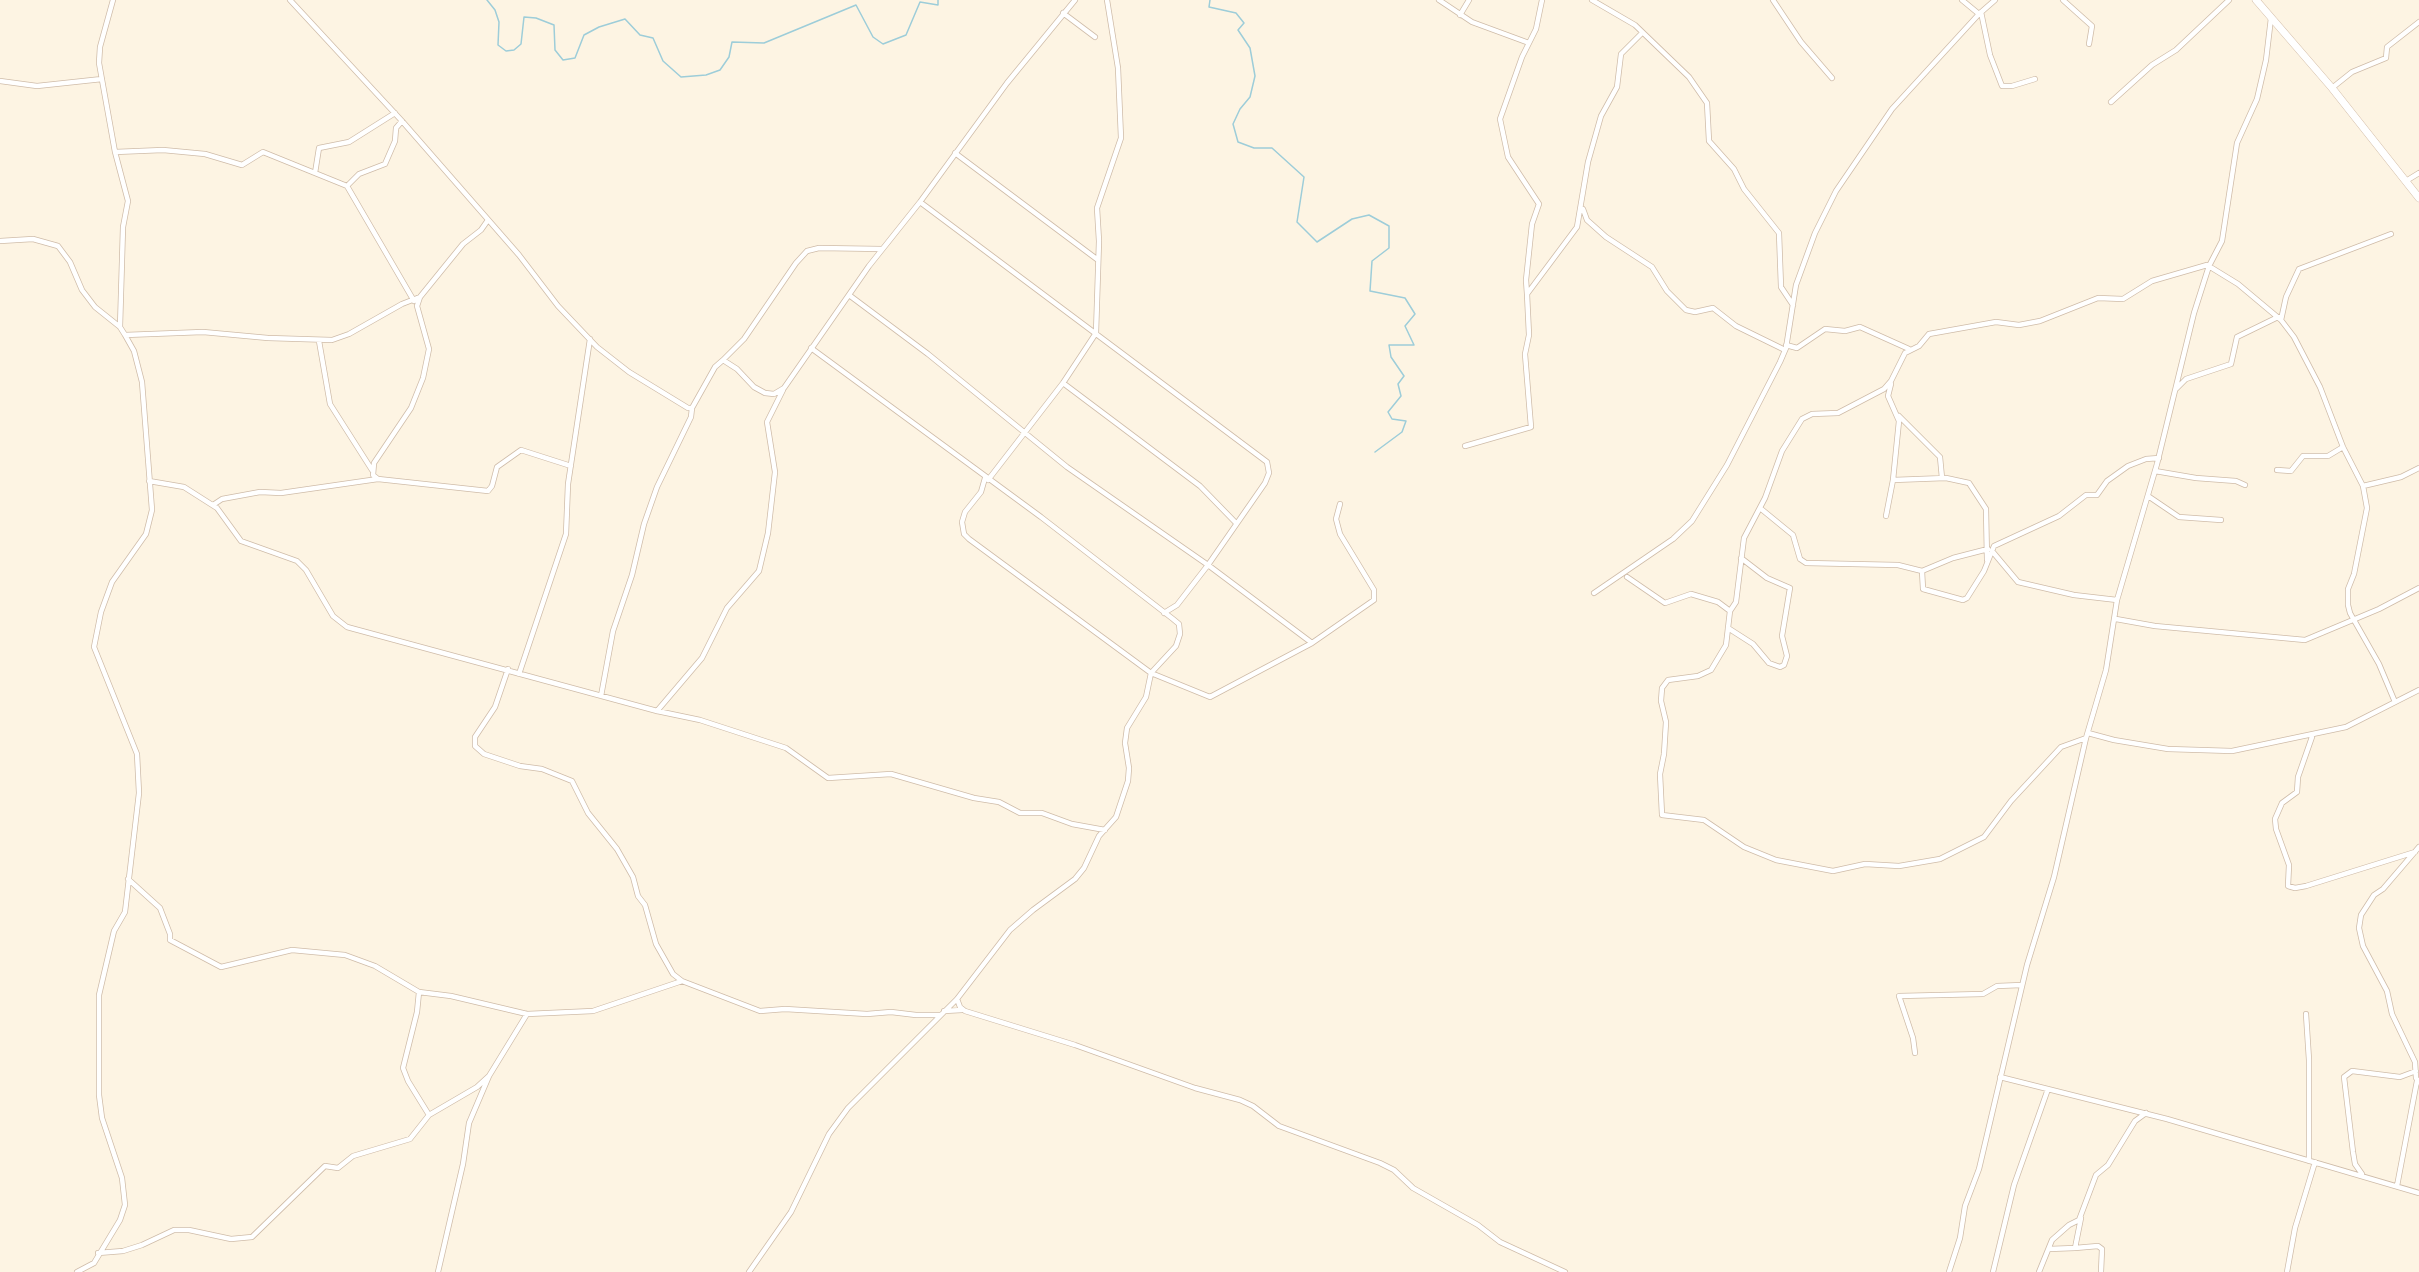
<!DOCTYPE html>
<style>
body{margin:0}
canvas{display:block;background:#fdf4e3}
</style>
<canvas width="2419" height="1272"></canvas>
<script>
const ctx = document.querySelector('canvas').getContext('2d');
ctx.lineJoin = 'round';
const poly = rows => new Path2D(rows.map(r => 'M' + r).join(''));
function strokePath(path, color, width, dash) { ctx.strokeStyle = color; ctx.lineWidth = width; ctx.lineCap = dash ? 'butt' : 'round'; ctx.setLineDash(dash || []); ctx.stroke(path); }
strokePath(poly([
 [487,0,495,10,499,22,498,45,506,51,514,50,521,44,524,17,536,18,554,25,555,50,563,60,575,58,584,35,599,27,625,19,640,35,653,38,663,61,681,77,706,75,720,70,729,57,732,42,764,43,856,5,873,37,883,44,906,35,920,2,938,5,938,0],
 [1210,0,1209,7,1236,13,1244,23,1238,30,1250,48,1255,76,1250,97,1240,109,1233,124,1238,142,1254,148,1272,148,1304,177,1297,222,1317,242,1352,219,1369,215,1389,226,1389,248,1372,261,1370,291,1405,298,1415,314,1405,326,1414,345,1389,345,1391,357,1404,376,1398,384,1401,396,1388,412,1392,419,1406,421,1402,432,1375,452]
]), '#9dcdd9', 1.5);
const street = poly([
 [113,0,100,47,99,63,115,152,128,201,123,227,120,327],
 [290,0,402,121,519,255,558,306,597,347,629,372,688,408,692,408,715,367,723,360,737,369,754,387,765,393,774,394,784,388,869,266,920,202,1007,83,1075,0],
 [1439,0,1472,22,1529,43],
 [1592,0,1635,25,1689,77,1707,103,1709,141,1734,169,1744,189,1779,233,1781,287,1793,305],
 [1773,0,1801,42,1832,78],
 [1962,0,1979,14],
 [2063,0,2092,26,2089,44],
 [1981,12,1990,55,2002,86,2012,86,2035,79],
 [1063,13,1095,37],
 [1460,15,1469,0],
 [0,81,37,86,102,79],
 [2332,88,2352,72,2386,58,2387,47,2419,22],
 [2111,102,2152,65,2176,50,2229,0],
 [402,121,396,128,395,141,385,164,359,174,347,186,414,301],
 [115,152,163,150,205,154,242,165,263,152,347,186],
 [955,153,1098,260],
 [315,173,319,148,349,142,395,113],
 [2406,181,2419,173],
 [920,202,1267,462,1269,473,1265,483,1208,565,1177,605,1164,613],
 [1583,209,1587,220,1606,237,1652,267,1667,291,1686,310,1695,312,1713,308,1736,326,1785,350],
 [0,241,33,239,58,246,70,262,82,290,95,307,120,327,125,335,134,351,142,382,152,510,146,534,112,582,101,612,94,647,137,754,139,793,125,912,114,931,99,995,99,1095,102,1118,122,1178,125,1205,120,1220,94,1263,77,1272],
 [1527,294,1526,280,1532,224,1539,204,1508,157,1500,119,1522,57,1536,29,1542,0],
 [849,295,928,354,1067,467,1208,565,1312,643],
 [2281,320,2286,297,2299,269,2391,234],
 [125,335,203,332,268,338,332,340,349,334,402,304,420,297],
 [319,341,330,404,372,470],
 [1786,345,1797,348,1825,329,1845,331,1860,327,1909,349],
 [723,360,744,339,796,263,807,251,819,248,882,249],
 [1063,383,1200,486,1236,523],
 [2176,389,2186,379,2231,364,2237,337,2278,317],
 [1899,416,1940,457,1942,478],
 [1465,446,1531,427,1525,354,1529,335,1527,294,1577,227,1588,162,1601,116,1617,87,1621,54,1642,33],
 [2277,470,2291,471,2303,456,2328,456,2343,447],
 [2155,471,2196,478,2236,481,2245,485],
 [985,478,981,492,965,512,962,522,964,534,969,539,1151,673,1210,697,1312,643,1374,600,1374,590,1340,534,1336,519,1340,504],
 [378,479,373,475,374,463,411,408,423,378,429,349,417,306,420,297,463,244,481,230,488,220],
 [988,480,1063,383,1096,333,1099,241,1097,208,1121,138,1118,68,1107,0],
 [1893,480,1946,478,1969,483,1986,509,1987,560],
 [149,481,184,487,217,508,241,541,297,561,306,570,333,616,347,627,657,711,700,720,786,748,828,778,891,774,974,798,999,802,1020,813,1042,813,1072,824,1105,830],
 [2363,486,2401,477,2419,468],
 [2148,496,2179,517,2221,520],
 [213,505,222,499,260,492,281,493,378,479,488,491,492,486,497,467,521,450,571,466],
 [1760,508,1793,535,1800,559,1806,563,1898,565,1922,571,1923,589,1963,600,1967,598,1984,571,1994,546,2059,516,2086,495,2097,495,2107,481,2128,466,2146,459,2159,458],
 [1886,516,1893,480,1899,421,1888,396,1891,384],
 [1992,551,2018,582,2074,595,2117,600],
 [1922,571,1953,558,1988,549],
 [1627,577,1665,603,1691,594,1718,602,1730,611,1726,645,1711,670,1698,676,1668,680,1662,688,1661,701,1666,722,1664,754,1660,774,1662,815,1704,820,1744,847,1776,860,1833,871,1865,864,1899,866,1940,859,1984,837,2011,801,2061,747,2086,738],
 [1594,593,1673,539,1692,521,1727,465,1780,362,1786,348,1796,285,1815,233,1836,191,1892,109,1979,14,1995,0],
 [1730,611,1736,602,1744,538,1765,498,1782,451,1802,419,1812,414,1838,413,1884,389,1891,381,1905,353,1919,346,1929,334,1996,322,2019,325,2040,321,2098,298,2123,299,2152,281,2207,265,2238,284,2281,320,2294,337,2320,387,2343,447,2363,486,2367,508,2354,574,2348,589,2348,605,2350,613,2379,664,2395,702],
 [2116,619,2155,626,2305,640,2379,609,2419,588],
 [1728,628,1753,644,1769,663,1780,667,1784,665,1787,656,1782,636,1790,588,1767,578,1741,558],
 [508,669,495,707,475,737,475,746,484,754,520,766,542,769,572,781,588,813,617,849,633,877,638,896,645,905,656,944,673,974,682,981,760,1011,785,1009,867,1014,891,1012,916,1015,940,1015],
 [519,674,566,534,568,484,590,339],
 [601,696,613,631,632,575,644,524,657,487,691,417,692,408],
 [657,711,702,658,727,608,759,571,768,533,775,472,767,422,783,390],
 [2088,733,2114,740,2168,749,2232,751,2346,727,2419,690],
 [2312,737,2298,777,2297,792,2282,803,2275,819,2276,829,2289,865,2288,886,2295,888,2306,886,2415,852],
 [2419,847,2383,889,2374,895,2361,915,2359,928,2363,946,2387,991,2392,1014,2415,1062,2416,1078,2419,1082],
 [128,879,160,908,170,934,170,940,221,967,292,950,345,955,375,966,419,992,451,996,527,1014,593,1011,682,981],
 [419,992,417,1012,403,1068,408,1081,429,1115],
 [957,999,960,1007,965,1011,1075,1045,1195,1088,1240,1100,1253,1106,1279,1126,1380,1163,1394,1170,1413,1188,1478,1225,1500,1242,1565,1272],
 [944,1011,962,1010],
 [2306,1014,2309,1060,2309,1161],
 [1915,1053,1913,1038,1899,996,1983,994,1997,986,2022,985],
 [2000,1077,2167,1119,2419,1193],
 [2362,1174,2355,1164,2353,1152,2344,1077,2352,1071,2400,1077,2416,1071],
 [2397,1186,2417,1081],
 [2075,1248,2098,1246,2102,1249,2101,1272],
 [2049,1249,2075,1248,2081,1218],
 [98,1253,123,1251,142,1245,174,1230,189,1230,231,1239,252,1237,325,1166,338,1168,353,1156,410,1139,429,1115,477,1087,489,1076],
 [438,1272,463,1164,469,1123,489,1076,527,1014],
 [749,1272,791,1212,829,1134,848,1108,957,999,1010,930,1033,910,1075,879,1084,868,1099,836,1116,817,1128,781,1129,768,1125,743,1127,728,1146,697,1151,673,1176,646,1180,634,1179,624,1173,619,1041,517,811,348],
 [1949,1272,1960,1238,1965,1206,1979,1169,2027,965,2054,877,2086,738,2106,670,2117,600,2157,464,2194,313,2209,266,2222,241,2237,143,2257,99,2266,60,2271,18],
 [1993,1272,2014,1185,2048,1089],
 [2039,1272,2052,1240,2069,1225,2079,1220,2096,1175,2108,1165,2135,1121,2146,1113],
 [2287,1272,2295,1228,2315,1162]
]);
const secondary = poly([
 [2256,0,2332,88,2419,198]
]);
strokePath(street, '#cfbca9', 6);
strokePath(secondary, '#d4bea9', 8);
strokePath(street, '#fff', 4.5);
strokePath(secondary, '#fff', 7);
</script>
